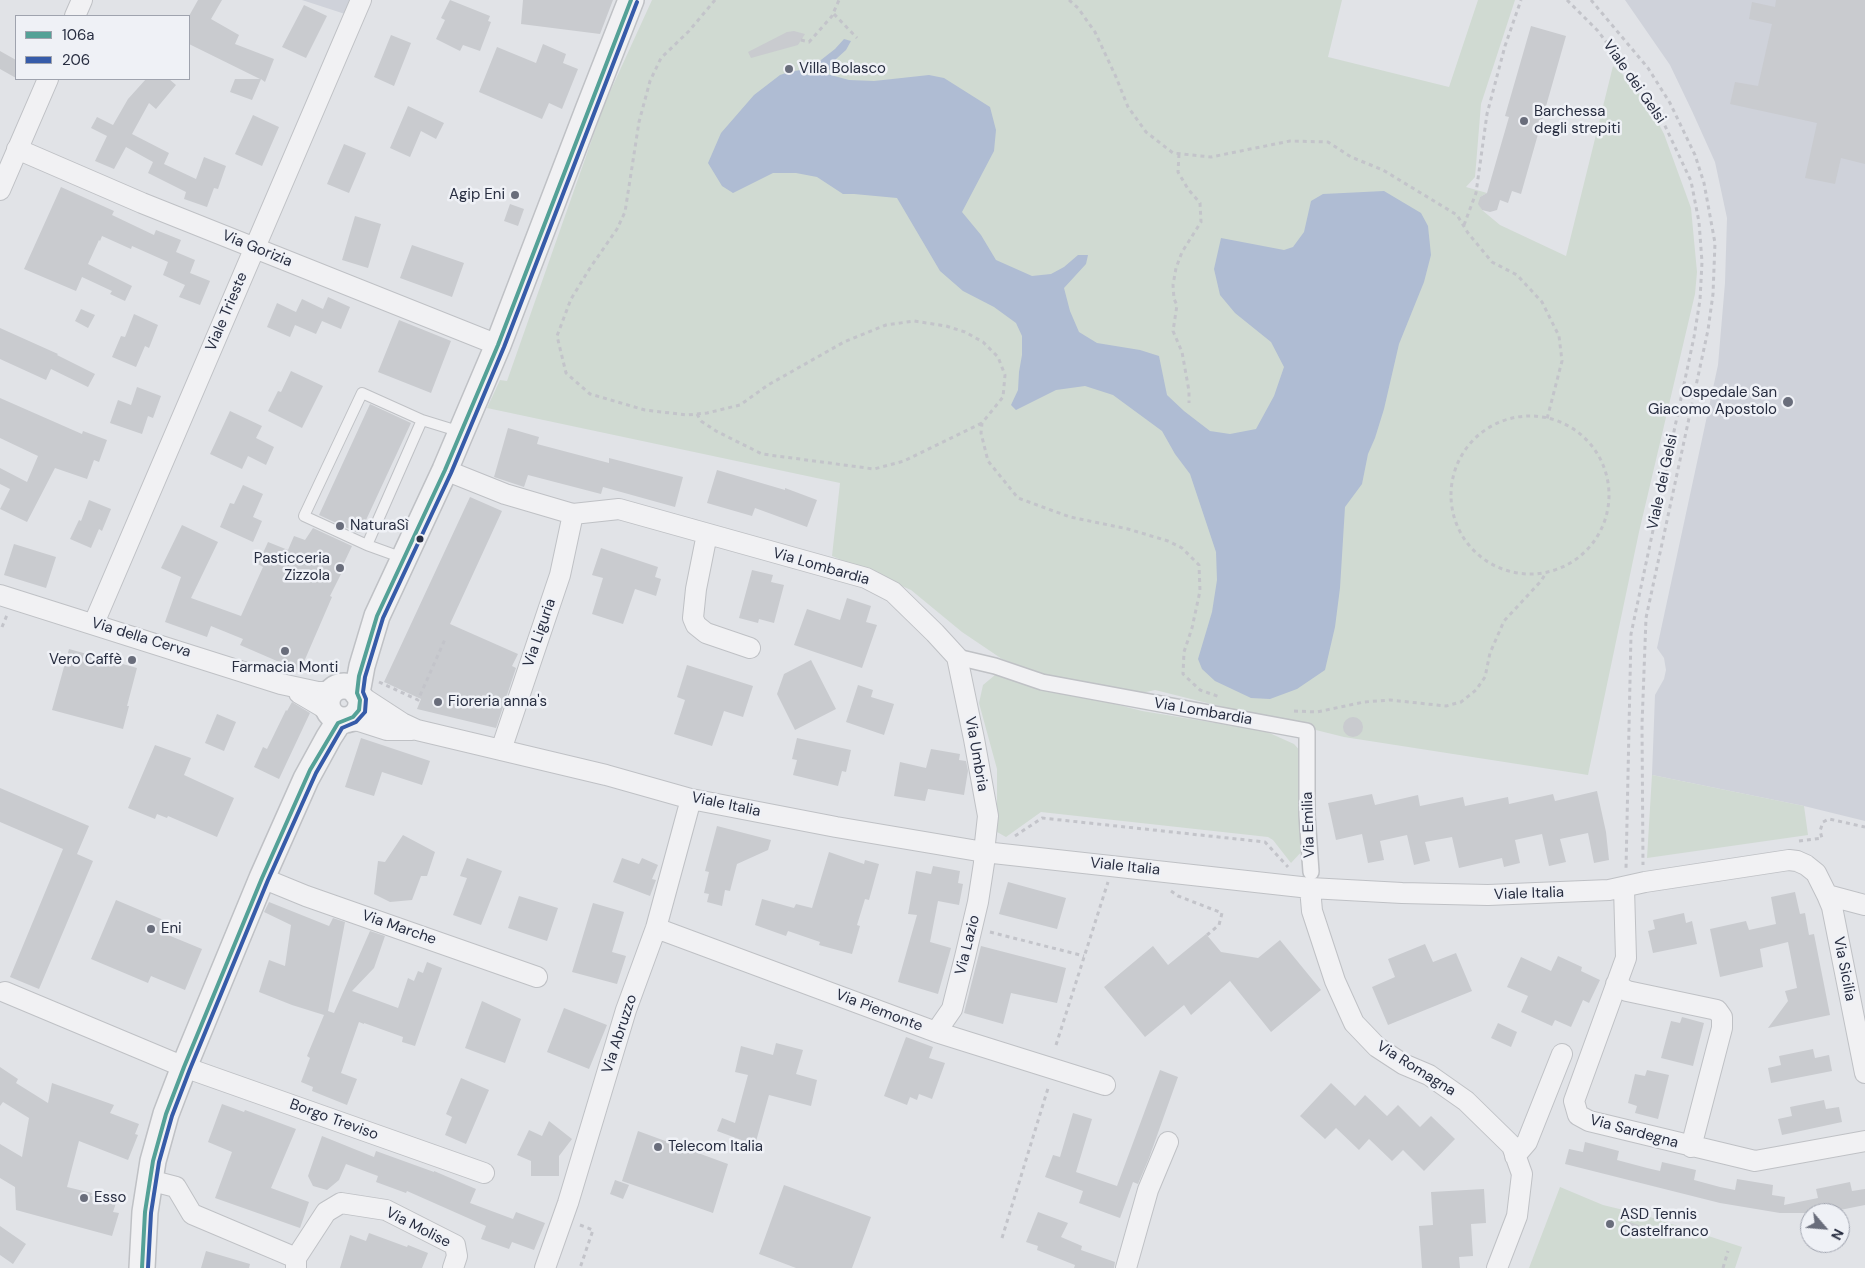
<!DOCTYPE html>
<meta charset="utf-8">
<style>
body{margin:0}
#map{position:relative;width:1865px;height:1268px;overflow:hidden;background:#e1e3e7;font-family:"DM Sans",sans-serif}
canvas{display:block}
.legend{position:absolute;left:15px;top:15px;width:175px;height:65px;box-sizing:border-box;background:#eff1f6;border:1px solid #9fa3ae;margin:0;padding:6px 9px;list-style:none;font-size:15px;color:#282e41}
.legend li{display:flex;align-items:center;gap:10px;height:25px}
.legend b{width:25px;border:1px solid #9fa3ae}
.north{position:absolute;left:1800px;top:1203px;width:50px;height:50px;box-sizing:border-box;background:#eff1f6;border:1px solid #9fa3ae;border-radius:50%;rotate:117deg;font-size:14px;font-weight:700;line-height:20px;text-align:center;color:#282e41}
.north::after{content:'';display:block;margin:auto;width:18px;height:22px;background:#696d7b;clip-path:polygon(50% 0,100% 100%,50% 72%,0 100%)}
</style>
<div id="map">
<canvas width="1865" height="1268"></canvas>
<ul class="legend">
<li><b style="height:6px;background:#54a197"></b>106a</li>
<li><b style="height:6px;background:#365ba9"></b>206</li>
</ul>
<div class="north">N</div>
</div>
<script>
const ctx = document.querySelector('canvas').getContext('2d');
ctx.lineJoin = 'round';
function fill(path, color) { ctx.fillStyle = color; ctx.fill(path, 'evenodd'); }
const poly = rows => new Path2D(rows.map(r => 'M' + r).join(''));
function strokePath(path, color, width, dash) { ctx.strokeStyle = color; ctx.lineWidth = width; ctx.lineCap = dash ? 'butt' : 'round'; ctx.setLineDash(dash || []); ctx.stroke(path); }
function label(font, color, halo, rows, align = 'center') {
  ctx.font = font + ' "DM Sans",sans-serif'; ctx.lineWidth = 5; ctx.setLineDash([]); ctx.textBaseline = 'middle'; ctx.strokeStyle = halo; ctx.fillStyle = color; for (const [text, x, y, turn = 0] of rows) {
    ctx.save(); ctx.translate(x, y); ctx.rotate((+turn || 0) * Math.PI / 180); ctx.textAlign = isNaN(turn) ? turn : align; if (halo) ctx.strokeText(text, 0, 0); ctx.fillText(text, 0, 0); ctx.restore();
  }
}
fill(poly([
 [302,0,350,0,345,14],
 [1625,0,1865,0,1865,821,1804,806,1652,775,1655,695,1664,679,1666,670,1664,658,1657,648,1718,365,1725,283,1727,218,1715,162,1692,111,1670,65]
]), '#cfd2da');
fill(poly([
 [652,0,1342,0,1328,57,1449,87,1478,0,1515,0,1481,104,1475,177,1466,187,1487,193,1480,197,1479,204,1482,210,1500,225,1566,256,1613,66,1629,80,1652,111,1664,134,1691,208,1697,272,1695,294,1639,532,1588,775,1344,737,1155,690,1133,695,1048,676,1002,659,962,632,911,590,832,556,840,483,487,408,500,380,507,381,604,105],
 [995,675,1014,678,1142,711,1265,731,1294,744,1304,755,1304,849,1291,863,1273,840,1268,837,1041,812,1006,837,997,832,997,769,979,703,983,685],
 [1652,775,1804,806,1808,835,1647,858],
 [1560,1187,1603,1205,1644,1215,1742,1247,1735,1268,1529,1268]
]), '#d0dad2');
fill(poly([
 [844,39,851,41,846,50,836,59,827,74,849,80,874,81,929,75,944,78,990,107,996,130,994,151,962,212,981,235,996,260,1032,276,1051,274,1064,267,1078,255,1088,255,1086,264,1064,288,1070,311,1079,332,1097,343,1140,350,1159,356,1167,395,1184,411,1210,431,1230,434,1256,429,1274,396,1284,367,1271,342,1235,313,1220,295,1214,269,1221,238,1284,250,1293,247,1304,232,1311,201,1323,194,1384,191,1421,213,1428,226,1431,255,1424,282,1399,344,1384,409,1375,438,1368,454,1362,484,1345,507,1340,588,1335,627,1325,670,1297,689,1270,699,1251,698,1215,681,1202,669,1198,659,1212,612,1217,580,1216,552,1190,474,1175,454,1162,431,1113,395,1085,386,1056,390,1016,410,1011,405,1018,390,1019,372,1022,355,1022,336,1016,323,994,307,963,291,940,271,897,198,854,194,843,194,817,177,796,173,773,173,733,193,722,186,708,163,721,133,754,95,780,75,789,72,806,69,807,75,812,74,812,67,835,49]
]), '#afbcd3');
fill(poly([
 [198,0,222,0,211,19,239,35,235,44,274,59,265,82,261,79,252,100,230,92,235,79,260,79,189,44,189,16],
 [450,0,490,16,488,21,491,22,480,51,463,45,460,51,436,39,445,20,441,18],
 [523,0,613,0,600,34,521,24],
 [1776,0,1865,0,1865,164,1841,158,1835,184,1805,178,1817,123,1730,104,1735,82,1758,86,1772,24,1749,19,1752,2,1775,7],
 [304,5,327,16,306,58,282,47],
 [1531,26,1566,36,1521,194,1512,191,1508,203,1500,200,1497,210,1490,212,1482,210,1478,204,1480,197,1487,193,1509,117,1505,116],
 [794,31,805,34,798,45,751,58,748,52,787,32],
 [391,35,411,43,394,86,374,77],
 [543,44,566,54,563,63,578,69,562,109,549,103,542,119,479,92,497,47,536,63],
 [0,51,16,60,16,78,0,69],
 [146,79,169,79,176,85,156,109,149,103,132,134,169,153,164,164,196,179,204,157,226,166,218,189,214,188,207,207,184,199,186,192,148,173,153,162,126,147,114,169,95,161,107,136,91,128,97,117,113,125,128,99],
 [408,106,444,123,436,139,421,131,410,157,390,148],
 [253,115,279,127,262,166,235,154],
 [344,144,366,153,349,193,327,184],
 [61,187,114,211,112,215,154,235,156,230,181,240,176,252,195,260,190,273,210,281,200,305,179,297,185,285,163,275,168,262,132,246,131,249,102,236,100,241,99,240,88,264,132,286,125,301,110,294,112,291,82,277,76,291,24,269],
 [510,204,524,209,518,226,504,221],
 [355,216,381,224,368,268,342,260],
 [412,245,464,263,452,297,400,278],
 [328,297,350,307,341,329,322,321,316,334,295,325,290,337,267,327,277,303,296,312,302,299,323,309],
 [81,309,95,315,88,328,75,321],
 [134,314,158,325,149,348,145,346,136,367,112,357,121,336,125,337],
 [399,320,451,341,431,393,378,372],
 [0,328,58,354,57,355,95,374,88,387,51,369,46,380,0,359],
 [291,371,323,386,302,428,268,411,278,391,281,392],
 [137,387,161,396,153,418,148,416,142,434,110,423,118,400,131,405],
 [0,398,82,434,83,431,107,440,99,462,94,460,87,479,55,468,27,522,0,509,10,489,0,484,0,468,27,482,38,456,0,438],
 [370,404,411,423,360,533,358,533,319,515],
 [230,411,262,426,256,438,274,447,266,465,248,456,242,469,210,454],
 [508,428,539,437,537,444,609,463,609,458,683,477,675,507,603,487,601,494,528,475,524,487,494,477],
 [717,470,785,490,785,488,817,500,807,527,755,508,752,516,707,503],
 [243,485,263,494,253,517,262,521,253,542,220,527,230,503,234,504],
 [470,497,502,511,450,624,518,654,512,666,516,668,496,728,417,709,421,699,384,682],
 [89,500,111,509,102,531,99,529,91,548,70,539,79,520,81,521],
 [182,525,218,542,191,598,241,616,263,567,258,564,268,542,288,550,294,536,305,540,313,528,352,546,343,565,345,566,330,596,332,597,300,671,240,645,243,639,211,626,207,637,165,622,181,577,161,568],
 [14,544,56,557,46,588,4,575],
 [601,548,658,567,655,577,661,579,656,596,635,589,623,624,592,614,603,578,592,575],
 [752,570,773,575,771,582,784,585,774,623,759,619,758,623,739,618],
 [847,598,871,606,866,622,877,625,862,668,794,645,807,609,840,620],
 [69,649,137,668,127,706,129,706,123,729,52,710],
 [811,660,836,709,795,730,777,694,784,674],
 [687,665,753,686,743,717,724,711,712,746,674,734,685,700,677,697],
 [858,685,873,690,871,697,894,704,884,735,846,722],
 [292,702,310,713,279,779,254,767,263,747,267,749,286,710,287,711],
 [217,714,236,722,224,751,205,743],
 '1343 727a10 10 0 1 1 20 0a10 10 0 1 1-20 0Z',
 [361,738,430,761,422,785,382,772,374,796,345,787],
 [797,738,851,750,846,772,842,771,838,786,793,775,797,760,792,759],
 [155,745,191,758,184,775,234,798,217,837,168,816,167,818,157,814,155,819,128,808],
 [931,749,960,754,959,760,966,761,968,771,964,795,928,789,925,801,894,796,900,762,926,768],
 [0,788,89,826,77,854,93,861,39,989,10,977,63,849,0,822],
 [1597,791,1606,832,1609,860,1594,863,1588,833,1560,839,1566,862,1549,866,1542,834,1515,840,1520,863,1504,867,1502,858,1459,868,1452,837,1425,842,1430,861,1414,865,1407,835,1380,841,1384,860,1368,863,1362,834,1336,840,1328,803,1372,794,1375,805,1418,795,1420,806,1463,797,1465,806,1508,797,1509,804,1553,794,1555,801],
 [717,826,771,840,768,850,737,864,730,891,725,890,722,906,707,902,709,894,704,893,709,872,705,871],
 [403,835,435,852,427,876,421,876,412,900,390,902,374,894,378,861,385,862],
 [829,852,864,864,865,860,879,864,869,900,865,899,857,925,860,926,852,954,819,945,820,942,788,931,786,936,755,925,762,899,794,908,796,904,812,908],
 [467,858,502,871,481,925,453,915,467,878,460,876],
 [622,858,639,864,642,858,658,865,652,879,656,880,650,896,613,882],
 [933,866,960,871,958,883,963,884,959,905,938,901,930,942,951,948,938,994,898,982,917,915,908,914,916,871,931,874],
 [1008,882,1066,898,1057,929,999,914],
 [1795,892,1800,914,1805,913,1809,935,1814,934,1830,1015,1768,1028,1788,1001,1785,991,1797,988,1788,942,1760,949,1763,967,1720,977,1710,929,1746,921,1749,930,1776,924,1771,897],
 [519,896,558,908,547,941,508,928],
 [116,900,173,924,168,935,202,949,185,990,151,976,148,983,91,959],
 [269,902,329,926,333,918,345,922,328,1011,334,1013,370,931,385,936,374,968,352,991,398,1008,408,978,414,981,418,971,423,973,427,962,442,968,415,1046,402,1042,403,1037,364,1023,364,1024,359,1022,341,1073,357,1079,347,1105,312,1091,313,1087,301,1082,310,1058,307,1056,324,1015,292,1005,259,992,269,960,285,966,291,925,264,912],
 [593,903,624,912,612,952,626,956,617,984,572,972],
 [1684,913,1686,923,1692,921,1697,944,1653,953,1648,931,1655,929,1653,920],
 [1206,934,1221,952,1258,958,1280,940,1321,990,1271,1032,1230,981,1191,1015,1184,1005,1145,1037,1104,987,1153,946,1168,965],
 [1425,944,1433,962,1456,953,1472,991,1388,1025,1372,987,1395,977,1388,959],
 [981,946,1066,968,1057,1003,1011,993,1003,1024,964,1013],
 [1558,956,1582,967,1581,971,1600,980,1589,1003,1583,1000,1571,1027,1555,1020,1552,1026,1521,1012,1528,996,1507,987,1521,957,1551,971],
 [482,1001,521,1019,505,1063,465,1048],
 [564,1008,607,1025,589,1069,547,1052],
 [1682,1017,1704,1023,1693,1066,1661,1058,1671,1021,1680,1023],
 [1498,1023,1517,1032,1511,1047,1491,1038],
 [906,1037,933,1047,929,1058,945,1063,932,1099,919,1094,917,1100,910,1097,907,1105,884,1096],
 [776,1043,803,1050,796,1074,817,1080,811,1106,769,1095,755,1145,717,1131,722,1118,735,1123,748,1075,735,1072,741,1046,773,1055],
 [1813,1049,1815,1058,1829,1055,1832,1071,1771,1083,1768,1068,1781,1065,1779,1056],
 [0,1067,18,1079,16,1083,48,1103,52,1083,114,1105,110,1113,139,1124,135,1134,138,1135,128,1160,79,1141,67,1187,92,1193,91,1196,116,1203,113,1212,119,1213,112,1236,16,1210,15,1187,0,1178,0,1144,22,1157,29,1118,3,1102,0,1106],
 [1160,1070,1178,1077,1149,1158,1138,1184,1133,1182,1120,1218,1079,1203,1083,1191,1045,1177,1053,1155,1060,1157,1073,1113,1092,1119,1076,1172,1117,1186],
 [1647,1070,1669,1075,1658,1119,1635,1113,1637,1106,1628,1103,1635,1074,1645,1076],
 [461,1078,489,1090,466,1144,445,1135,452,1117,446,1114],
 [1331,1083,1355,1106,1365,1095,1387,1116,1398,1105,1420,1127,1431,1116,1455,1139,1424,1171,1403,1150,1392,1161,1369,1139,1359,1150,1336,1128,1325,1139,1300,1116],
 [1824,1100,1826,1109,1839,1107,1842,1122,1782,1135,1778,1119,1792,1116,1790,1107],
 [222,1104,244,1112,245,1110,296,1129,271,1188,309,1202,300,1228,215,1198,232,1152,208,1142],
 [549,1121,572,1139,559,1156,559,1176,531,1176,531,1161,517,1155,529,1130,542,1136],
 [638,1131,728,1164,713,1213,622,1181],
 [322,1136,374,1157,376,1151,434,1172,434,1171,476,1189,470,1203,513,1219,516,1212,545,1223,534,1250,512,1242,509,1249,481,1239,486,1226,407,1191,406,1193,376,1182,378,1176,346,1164,339,1180,327,1190,313,1186,308,1176],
 [1585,1142,1619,1151,1617,1160,1647,1168,1660,1171,1662,1162,1696,1170,1694,1180,1720,1187,1735,1190,1737,1179,1773,1185,1772,1195,1785,1197,1784,1205,1818,1198,1816,1189,1850,1182,1852,1191,1865,1189,1865,1205,1825,1213,1780,1213,1720,1203,1565,1164,1569,1149,1583,1152],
 [615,1180,629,1185,623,1199,610,1194],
 [784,1185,871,1217,852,1268,796,1268,759,1254],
 [1484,1189,1486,1223,1471,1224,1473,1256,1459,1257,1460,1268,1422,1268,1419,1226,1433,1225,1431,1192],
 [1038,1212,1068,1223,1061,1237,1082,1246,1081,1250,1115,1262,1114,1268,1074,1268,1075,1265,1037,1250,1038,1246,1026,1242],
 [1626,1221,1639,1225,1634,1239,1621,1235],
 [0,1226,26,1244,13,1264,0,1255],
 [369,1233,407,1247,408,1245,428,1253,422,1268,340,1268,350,1235,366,1241],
 [206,1251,250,1264,249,1268,201,1268]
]), '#c9cbcf');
const service = poly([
 [367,545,304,516,362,393,422,420],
 [403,558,367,545,422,420,461,432]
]);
const pedestrian = poly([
 [957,657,995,666,1042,682,1307,731,1307,815,1311,872]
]);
const minor = poly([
 [75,16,82,0],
 [17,149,142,203,498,345],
 [0,190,48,79],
 [445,470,505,494,573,514,619,509,866,578,893,592,935,633,957,657,974,739,988,816,984,852,984,863,978,902,965,957,952,1009,936,1032],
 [707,534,696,589,693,618,696,625,706,633,750,648],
 [0,595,281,684,318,692,331,692],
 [94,623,361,0],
 [299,693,328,710],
 [359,695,402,723,417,730,606,775,691,799,836,827,984,852,1310,888,1402,893,1488,895,1609,890,1645,882,1789,860,1797,861,1806,865,1816,873,1827,895,1832,907,1865,1073],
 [348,720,359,721,387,730,412,730],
 [501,750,560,575,573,514],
 [262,878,306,896,537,977],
 [1310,888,1312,911,1335,981,1354,1023,1377,1047,1403,1064,1429,1075,1466,1101,1512,1146,1522,1174,1517,1216,1497,1268],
 [1624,888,1626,958,1574,1101,1578,1115,1589,1121,1755,1161,1865,1141],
 [1827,895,1865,905],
 [656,928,936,1032,1105,1085],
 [1616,984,1627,991,1717,1010,1722,1017,1722,1028,1691,1147],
 [5,992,184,1067,484,1173],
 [1515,1156,1527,1142,1562,1054],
 [149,1180,176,1187,192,1214,296,1258],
 [296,1268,296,1258,326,1212,341,1203,386,1210,455,1245,457,1256,453,1268],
 [545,1268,568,1203,626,1010,656,928,691,799],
 [1126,1268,1148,1190,1168,1142]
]);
const tertiary = poly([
 '327 703a17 17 0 1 1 34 0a17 17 0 1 1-34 0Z',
 [357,693,362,666,377,616,445,470,498,345,588,110,631,0],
 [142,1268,145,1212,153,1161,166,1114,184,1067,262,878,306,779,329,737,338,723,345,720]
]);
strokePath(service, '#bfc1c5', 12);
strokePath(pedestrian, '#bfc1c5', 18);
strokePath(minor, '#bfc1c5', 22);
strokePath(tertiary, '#bfc1c5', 28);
strokePath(poly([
 [715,0,689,31,661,58,650,81,639,122,625,212,617,229,590,268,571,299,557,336,566,373,590,394,645,410,687,415,707,413,740,405,768,385,844,342,886,325,914,321,946,326,965,332,983,342,998,357,1005,375,1003,397,982,423,981,433,988,461,1018,498,1070,517,1128,529,1168,541,1182,548,1199,565,1200,591,1192,628,1184,652,1183,674,1200,690,1220,697],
 [1069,0,1078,8,1095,32,1116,77,1128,107,1146,132,1173,153,1211,157,1290,141,1328,142,1351,157,1383,170,1457,215,1468,233,1492,262,1517,275,1542,302,1559,336,1562,361,1547,419],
 [1567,0,1598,31,1658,111,1691,181,1699,222,1702,262,1700,300,1694,337,1631,634,1626,869],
 [1591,0,1648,68,1670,103,1695,155,1704,183,1715,243,1713,294,1708,330,1646,618,1642,725,1643,865],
 [834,14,857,38],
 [801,40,809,42,832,16,839,0],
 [1179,154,1178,172,1188,189,1200,203,1201,222,1182,252,1176,268,1173,285,1174,299,1177,305,1173,331,1182,352,1189,391,1189,403],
 [1464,225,1476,193,1487,114,1505,46,1521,0],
 [697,414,701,421,716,431,762,454,874,469,904,461,982,423],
 '1451 495a79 79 0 1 1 158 0a79 79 0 1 1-158 0Z',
 [2,627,7,615],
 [379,682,418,700,446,637],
 [1294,711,1317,712,1364,702,1390,700,1446,706,1461,702,1476,690,1485,677,1490,653,1504,621,1541,581,1546,573],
 [1015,836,1042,818,1265,842,1288,867],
 [1799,841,1822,838,1820,831,1823,822,1829,819,1865,827],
 [1171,891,1178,896,1222,913,1219,925,1207,935],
 [990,932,1084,956],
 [1056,1045,1108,882],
 [580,1225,593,1230,580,1268],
 [1002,1238,1049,1085],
 [1723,1268,1728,1251]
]), '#c3c4ca', 3, [4, 4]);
strokePath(service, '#f1f1f3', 10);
strokePath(pedestrian, '#f1f1f3', 15);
strokePath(minor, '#f1f1f3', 20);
strokePath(tertiary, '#f1f1f3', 25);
strokePath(poly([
 [142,1268,145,1212,153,1161,166,1114,184,1067,262,878,310,770,338,723,353,717,359,710,360,700,357,693,359,676,377,616,445,470,498,345,631,0]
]), '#54a197', 4);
strokePath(poly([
 [148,1268,151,1213,159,1162,172,1116,190,1069,268,880,316,773,342,728,356,722,365,712,366,699,363,692,365,677,383,618,451,473,504,347,637,2]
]), '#365ba9', 4);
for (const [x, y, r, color] of [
 [789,69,5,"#696d7b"],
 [1524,121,5,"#696d7b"],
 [515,195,5,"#696d7b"],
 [1788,402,6,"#696d7b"],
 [340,526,5,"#696d7b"],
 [420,539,4.5,"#282e41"],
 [340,568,5,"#696d7b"],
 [285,651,5,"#696d7b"],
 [132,660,5,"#696d7b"],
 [438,702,5,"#696d7b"],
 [151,929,5,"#696d7b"],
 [658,1147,5,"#696d7b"],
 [84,1198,5,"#696d7b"],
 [1610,1224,5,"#696d7b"]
]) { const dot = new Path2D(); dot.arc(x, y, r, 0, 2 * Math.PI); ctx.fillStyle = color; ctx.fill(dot); strokePath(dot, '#eff1f6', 2); }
label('15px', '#282e41', '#eff1f6', [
 ["Villa Bolasco",799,69],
 ["Barchessa",1534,112],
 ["degli strepiti",1534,129],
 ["Agip Eni",505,195,"right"],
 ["Ospedale San",1777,393,"right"],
 ["Giacomo Apostolo",1777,410,"right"],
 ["NaturaSì",350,526],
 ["Pasticceria",330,559,"right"],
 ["Zizzola",330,576,"right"],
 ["Vero Caffè",122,660,"right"],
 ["Farmacia Monti",285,668,"center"],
 ["Fioreria anna's",448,702],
 ["Eni",161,929],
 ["Telecom Italia",668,1147],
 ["Esso",94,1198],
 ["ASD Tennis",1620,1215],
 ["Castelfranco",1620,1232]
], 'left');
label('15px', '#282e41', '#eff1f6', [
 ["Viale dei Gelsi",1634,82,55],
 ["Via Gorizia",257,249,22],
 ["Viale Trieste",227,312,-67],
 ["Viale dei Gelsi",1663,482,-78],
 ["Via Lombardia",821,567,16],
 ["Via Liguria",540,633,-71],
 ["Via della Cerva",141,638,17],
 ["Via Lombardia",1203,712,10],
 ["Via Umbria",976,754,80],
 ["Viale Italia",726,805,12],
 ["Via Emilia",1309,825,-92],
 ["Viale Italia",1125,867,6],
 ["Viale Italia",1529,894,-2],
 ["Via Marche",399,928,19],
 ["Via Lazio",968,945,-76],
 ["Via Sicilia",1844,969,79],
 ["Via Piemonte",879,1011,21],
 ["Via Abruzzo",620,1034,-72],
 ["Via Romagna",1416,1069,32],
 ["Borgo Treviso",334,1120,20],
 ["Via Sardegna",1634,1132,15],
 ["Via Molise",418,1228,27]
]);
</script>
